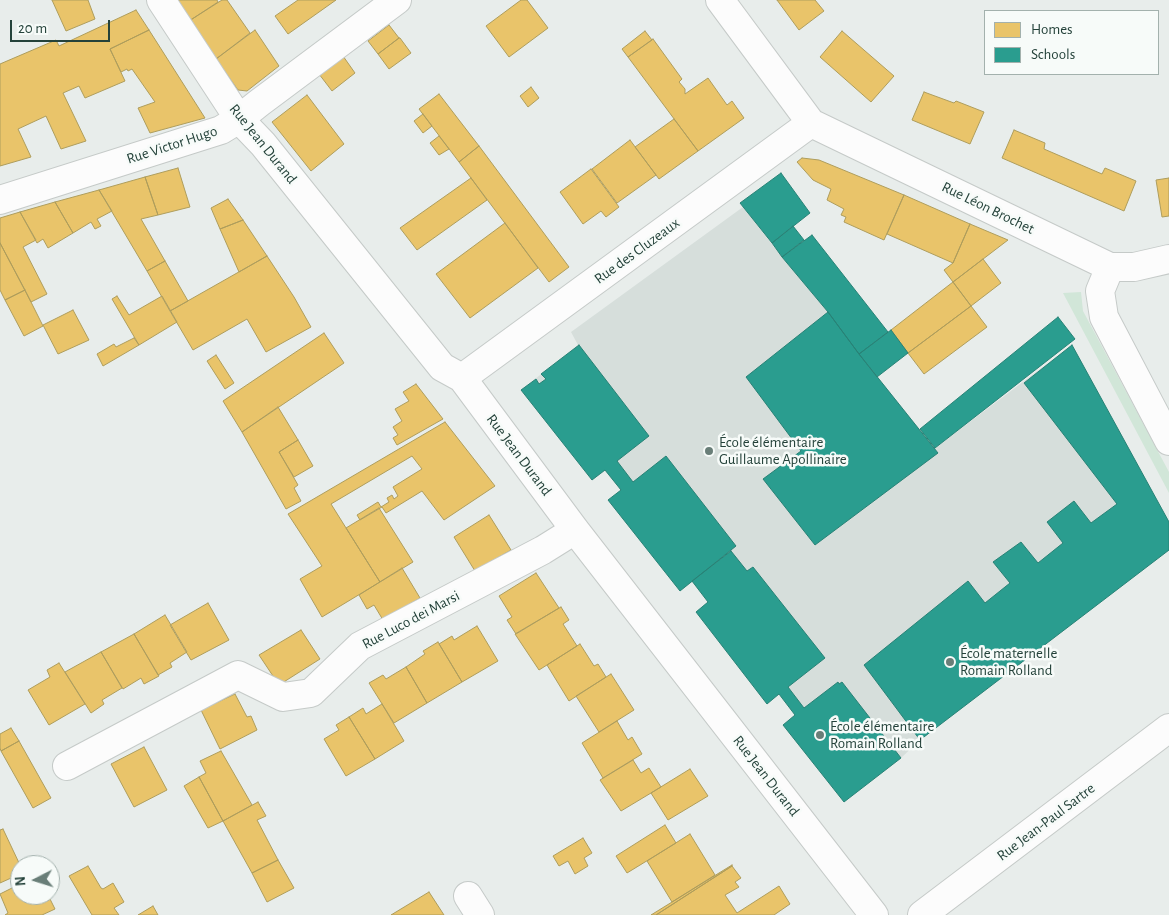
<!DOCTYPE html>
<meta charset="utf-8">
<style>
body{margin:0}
#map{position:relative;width:1169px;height:915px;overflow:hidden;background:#e8edeb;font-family:"Alegreya Sans",sans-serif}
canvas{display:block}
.legend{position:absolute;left:984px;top:10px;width:175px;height:65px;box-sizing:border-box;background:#f7fbf9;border:1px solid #a3b1ad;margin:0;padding:6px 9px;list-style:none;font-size:15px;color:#24423a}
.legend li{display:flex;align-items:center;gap:10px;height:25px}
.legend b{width:25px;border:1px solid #a3b1ad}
.north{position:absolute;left:10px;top:855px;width:50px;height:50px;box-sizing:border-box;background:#f7fbf9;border:1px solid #a3b1ad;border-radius:50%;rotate:265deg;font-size:14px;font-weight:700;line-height:20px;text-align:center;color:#24423a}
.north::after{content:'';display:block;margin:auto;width:18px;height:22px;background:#697e78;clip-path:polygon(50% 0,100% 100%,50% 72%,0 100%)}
.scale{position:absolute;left:10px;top:20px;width:100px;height:22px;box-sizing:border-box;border:2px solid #24423a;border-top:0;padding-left:6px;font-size:15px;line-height:18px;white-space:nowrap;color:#24423a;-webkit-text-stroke:4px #f7fbf9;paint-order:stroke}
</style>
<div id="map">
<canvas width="1169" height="915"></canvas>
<ul class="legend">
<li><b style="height:14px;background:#e9c46a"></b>Homes</li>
<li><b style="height:14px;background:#2a9d8f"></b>Schools</li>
</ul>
<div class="north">N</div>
<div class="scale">20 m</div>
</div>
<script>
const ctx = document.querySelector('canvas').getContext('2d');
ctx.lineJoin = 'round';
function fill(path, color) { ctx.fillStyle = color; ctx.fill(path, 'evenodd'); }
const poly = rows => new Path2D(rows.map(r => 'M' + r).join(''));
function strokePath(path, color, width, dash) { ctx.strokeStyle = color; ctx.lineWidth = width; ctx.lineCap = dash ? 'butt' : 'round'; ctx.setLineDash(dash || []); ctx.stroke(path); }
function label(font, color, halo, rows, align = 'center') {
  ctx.font = font + ' "Alegreya Sans",sans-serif'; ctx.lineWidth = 5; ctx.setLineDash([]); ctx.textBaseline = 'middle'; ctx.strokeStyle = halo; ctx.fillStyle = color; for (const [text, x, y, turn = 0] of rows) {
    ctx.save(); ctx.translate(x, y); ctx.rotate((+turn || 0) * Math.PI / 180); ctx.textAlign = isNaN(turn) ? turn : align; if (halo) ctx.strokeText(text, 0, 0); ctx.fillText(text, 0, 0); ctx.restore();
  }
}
fill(poly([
 [743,207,782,257,828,312,859,354,935,448,1072,345,1169,522,1169,550,920,740,901,758,844,802,783,725,795,715,779,694,767,704,696,612,708,602,692,582,680,591,608,500,621,490,605,471,592,480,521,390,578,345,571,332]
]), '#d6dedb');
fill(poly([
 [1081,292,1083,311,1169,472,1169,493,1063,293]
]), '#d1e6d8');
const homes = poly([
 [52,0,88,0,95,19,66,31,52,0],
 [178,0,217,0,218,2,189,21,175,2,178,0],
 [222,0,227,0,250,33,216,59,189,21,222,0],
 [298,0,336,0,288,34,275,16,298,0],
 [521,0,527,0,548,28,509,57,486,26,521,0],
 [777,0,815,0,824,11,799,30,777,0],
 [136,10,149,30,110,49,125,81,85,98,79,86,63,93,86,141,61,149,46,116,18,129,31,157,0,166,0,64,56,40,59,46,136,10],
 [389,25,399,38,378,54,368,41,389,25],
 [149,30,205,118,150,133,138,108,155,102,132,69,128,71,127,69,121,72,110,49,149,30],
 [255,30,279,66,247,91,238,90,216,59,255,30],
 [645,31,652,40,628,57,622,49,645,31],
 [842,31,894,76,871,102,820,57,842,31],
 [399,38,400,38,411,53,389,69,378,54,399,38],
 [653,39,682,79,679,82,685,89,685,94,708,78,727,105,732,101,744,118,698,151,628,57,653,39],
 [343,56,355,73,332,91,319,74,343,56],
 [531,87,539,98,528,107,520,96,531,87],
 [924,92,954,103,956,101,984,112,970,144,912,120,924,92],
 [439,94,479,146,459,162,419,109,439,94],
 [307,95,344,144,311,171,272,122,307,95],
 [423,114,432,126,423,133,414,121,423,114],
 [674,119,698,151,659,179,635,147,674,119],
 [1014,130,1045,143,1044,149,1102,174,1105,168,1136,181,1124,211,1002,158,1014,130],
 [439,136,449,149,439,155,430,143,439,136],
 [630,140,656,175,617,203,592,169,630,140],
 [479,146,569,267,549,282,459,162,479,146],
 [802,158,819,160,904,195,884,240,844,222,846,217,841,215,844,209,827,200,831,189,813,180,797,162,802,158],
 [178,168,190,207,158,215,145,177,178,168],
 [591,169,619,207,606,217,601,211,583,224,560,192,591,169],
 [145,177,158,215,141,219,165,261,147,271,99,190,145,177],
 [471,178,487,200,417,250,400,228,471,178],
 [1169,178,1169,216,1162,217,1156,180,1169,178],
 [99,190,112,211,97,219,101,226,95,229,91,222,73,233,55,202,99,190],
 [904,195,970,224,953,263,887,234,904,195],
 [228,199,243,220,220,229,211,208,228,199],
 [55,202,73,233,48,248,43,239,37,243,20,212,55,202],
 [20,212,36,240,23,247,47,294,31,302,0,243,0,218,20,212],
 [243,220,267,256,239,272,220,229,243,220],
 [505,223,538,268,470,318,436,274,505,223],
 [970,224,1008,240,953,282,944,270,953,263,970,224],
 [0,243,25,290,5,300,0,290,0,243],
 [267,256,294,297,311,327,266,352,247,319,193,350,170,311,267,256],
 [983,259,1001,283,971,306,953,282,983,259],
 [165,261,188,301,170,311,147,271,165,261],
 [953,282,971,306,908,353,891,330,953,282],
 [25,290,43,326,24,336,5,300,25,290],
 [117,296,129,315,162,296,177,322,139,345,112,299,117,296],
 [971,306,987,327,924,374,908,353,971,306],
 [73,310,89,340,58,354,43,325,73,310],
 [324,333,344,363,242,432,223,401,324,333],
 [134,338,139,345,103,366,97,354,114,344,116,347,134,338],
 [216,355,234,383,225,389,207,361,216,355],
 [416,384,443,419,397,445,393,438,398,435,393,427,402,421,395,409,409,401,403,392,416,384],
 [278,407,298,440,279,452,298,485,294,488,301,501,286,509,242,432,278,407],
 [445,422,495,486,444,520,422,491,386,513,382,507,360,520,357,515,378,502,381,507,389,502,387,498,392,495,394,499,398,496,393,487,422,469,412,456,331,504,380,582,322,617,300,579,322,566,288,514,445,422],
 [298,440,313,466,294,477,279,452,298,440],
 [379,508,413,562,380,582,346,528,379,508],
 [489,515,511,550,475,571,454,537,489,515],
 [402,568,420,598,383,620,374,605,367,609,359,595,402,568],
 [536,573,559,608,516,634,507,620,512,617,499,596,536,573],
 [208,603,229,640,191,660,170,625,208,603],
 [561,607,569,620,563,624,577,646,539,670,515,634,561,607],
 [165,615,187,652,170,663,172,667,158,675,134,634,165,615],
 [477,626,498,661,462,682,439,644,452,636,454,640,477,626],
 [301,630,320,659,279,685,259,655,301,630],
 [134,634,159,676,144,684,141,678,123,689,101,652,134,634],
 [438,642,462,682,427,703,406,667,425,654,423,651,438,642],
 [580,644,594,666,598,664,606,677,569,701,547,665,580,644],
 [101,652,122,688,102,700,104,704,91,713,65,672,101,652],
 [59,663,85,704,49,725,28,690,50,677,47,670,59,663],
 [406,667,427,703,394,723,369,683,383,675,386,679,406,667],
 [611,674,634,710,599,732,576,696,611,674],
 [235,694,247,717,251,716,257,730,220,749,201,710,235,694],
 [382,704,404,741,375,759,349,717,363,708,366,714,382,704],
 [349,717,375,759,346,776,324,739,339,730,336,725,349,717],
 [617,721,628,740,632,737,642,754,603,778,582,743,617,721],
 [11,728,19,741,1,751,0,748,0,734,11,728],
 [19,741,51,798,33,808,1,751,19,741],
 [144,747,167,790,134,807,111,764,144,747],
 [221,751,252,805,223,821,199,777,206,773,200,761,221,751],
 [633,760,641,773,649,768,661,787,621,811,600,780,633,760],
 [690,769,708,796,668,820,651,793,690,769],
 [199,777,223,821,208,828,184,786,199,777],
 [258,802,266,816,257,820,278,860,252,873,223,821,258,802],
 [665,825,676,843,627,873,616,856,665,825],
 [3,829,20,865,20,874,0,883,0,830,3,829],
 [690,834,715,875,672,902,647,861,690,834],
 [583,838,592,853,584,858,588,866,575,874,568,861,559,866,553,856,583,838],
 [278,860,294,888,267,902,252,873,278,860],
 [732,865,732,866,656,915,651,915,732,865],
 [88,866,101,888,103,889,113,883,124,902,114,908,119,915,92,915,69,876,88,866],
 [732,866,741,878,735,882,739,887,725,895,737,913,779,886,790,904,774,915,656,915,732,866],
 [20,884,20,895,48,895,55,909,42,915,5,915,8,913,0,894,20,884],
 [429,892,444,915,391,915,429,892],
 [153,906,158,915,138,915,153,906]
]);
fill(homes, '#e9c46a');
strokePath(homes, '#ae9d5c', 1);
const schools = poly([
 [781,173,810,213,772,243,740,203,781,173],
 [793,226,804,240,782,257,772,243,793,226],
 [812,235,888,332,859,354,828,312,782,257,812,235],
 [828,312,859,354,938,453,815,545,763,479,801,451,746,377,828,312],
 [1058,317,1075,339,935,448,920,429,1058,317],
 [891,330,908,353,877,377,859,354,891,330],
 [579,345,649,436,617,461,633,482,666,456,736,546,680,591,608,500,621,490,605,470,592,480,521,390,536,379,539,384,546,379,541,374,579,345],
 [1072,345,1169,522,1169,550,920,740,864,665,968,581,985,603,1010,583,993,562,1021,542,1038,563,1063,543,1047,522,1074,501,1091,523,1117,504,1024,383,1072,345],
 [731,551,747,571,753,567,825,658,788,687,804,708,838,682,839,684,842,682,901,758,844,802,783,725,795,715,779,694,767,704,696,612,708,602,692,581,731,551]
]);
fill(schools, '#2a9d8f');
strokePath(schools, '#288276', 1);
const minor = poly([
 [161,0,239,119,263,144,442,367,462,378,575,530,874,915],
 [720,0,811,123,1110,267,1134,267,1169,259],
 [0,200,221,130,239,119,259,103,397,0],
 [1110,267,1100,291,1104,317,1169,441],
 [462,378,811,123],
 [67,766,238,675,283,697,311,693,360,646,543,550,575,530],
 [468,896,480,915],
 [922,915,1169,728]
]);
strokePath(minor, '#c5cac8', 30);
strokePath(minor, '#fcfcfc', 28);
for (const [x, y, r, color] of [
 [709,451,5,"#697e78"],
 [950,662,5,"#697e78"],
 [820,735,5,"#697e78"]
]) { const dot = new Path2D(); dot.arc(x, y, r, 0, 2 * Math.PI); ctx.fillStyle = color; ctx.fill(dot); strokePath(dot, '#f7fbf9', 2); }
label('15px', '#24423a', '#f7fbf9', [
 ["Rue Jean Durand",263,144,51],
 ["Rue Victor Hugo",172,145,-18],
 ["Rue Léon Brochet",988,208,26],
 ["Rue des Cluzeaux",637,251,-36],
 ["Rue Jean Durand",519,455,53],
 ["Rue Luco dei Marsi",411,620,-28],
 ["Rue Jean Durand",766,776,52],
 ["Rue Jean-Paul Sartre",1046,822,-37]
]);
label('15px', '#24423a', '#f7fbf9', [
 ["École élémentaire",719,442],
 ["Guillaume Apollinaire",719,459],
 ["École maternelle",960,653],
 ["Romain Rolland",960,670],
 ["École élémentaire",830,726],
 ["Romain Rolland",830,743]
], 'left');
</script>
